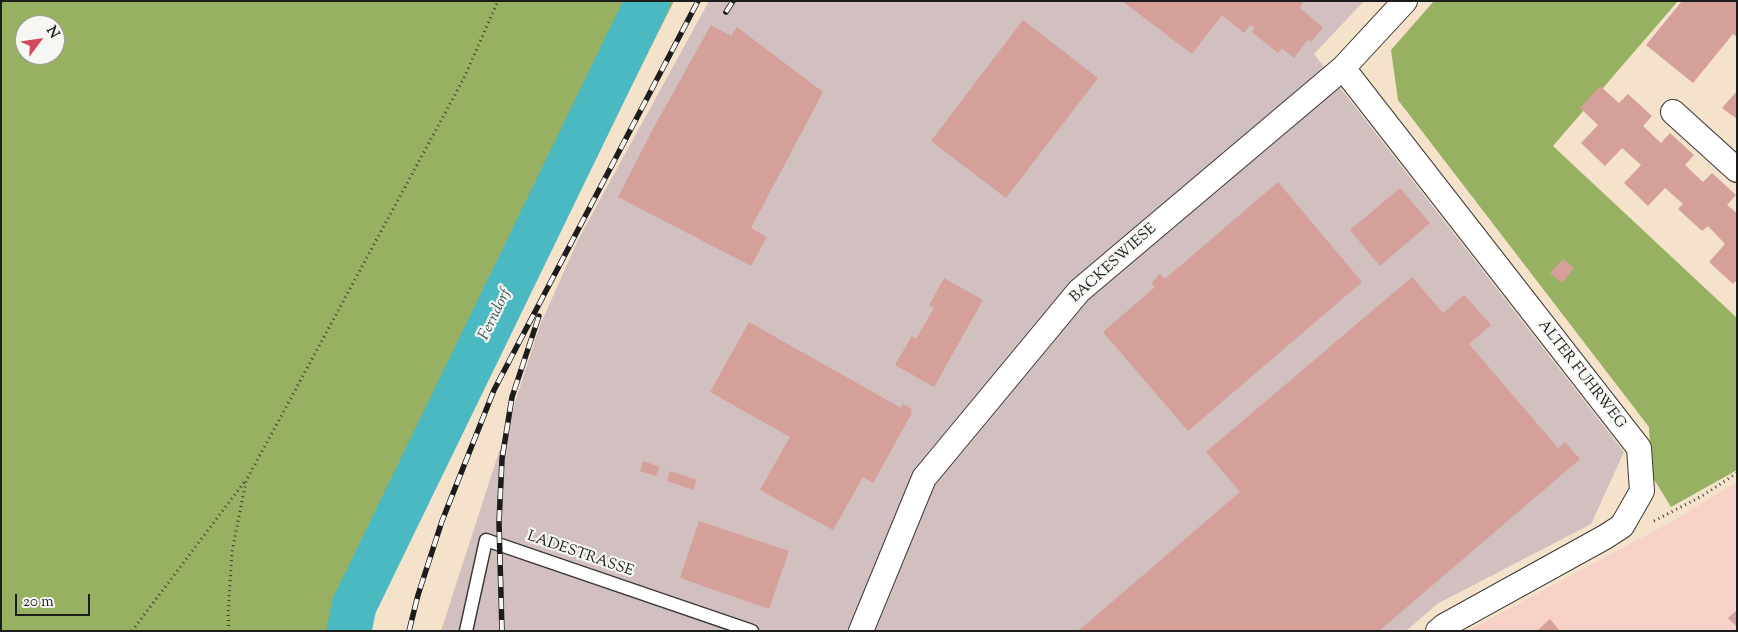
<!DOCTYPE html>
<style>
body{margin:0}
#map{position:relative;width:1738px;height:632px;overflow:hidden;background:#f4e2ca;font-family:"Sorts Mill Goudy",serif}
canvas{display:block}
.frame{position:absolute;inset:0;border:2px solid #1c1c1c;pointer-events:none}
.north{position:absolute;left:15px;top:15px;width:50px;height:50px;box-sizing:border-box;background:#f6f6f2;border:1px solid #9f9f9c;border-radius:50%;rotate:59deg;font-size:14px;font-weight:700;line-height:20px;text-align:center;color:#1c1c1c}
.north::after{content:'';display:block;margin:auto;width:18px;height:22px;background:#d1495b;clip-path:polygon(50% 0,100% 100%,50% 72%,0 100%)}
.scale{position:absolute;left:15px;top:594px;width:75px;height:22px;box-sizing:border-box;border:2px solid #1c1c1c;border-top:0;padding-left:6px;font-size:15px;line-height:18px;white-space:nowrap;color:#1c1c1c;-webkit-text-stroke:4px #f6f6f2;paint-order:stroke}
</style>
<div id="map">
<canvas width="1738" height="632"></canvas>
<div class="frame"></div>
<div class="north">N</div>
<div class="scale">20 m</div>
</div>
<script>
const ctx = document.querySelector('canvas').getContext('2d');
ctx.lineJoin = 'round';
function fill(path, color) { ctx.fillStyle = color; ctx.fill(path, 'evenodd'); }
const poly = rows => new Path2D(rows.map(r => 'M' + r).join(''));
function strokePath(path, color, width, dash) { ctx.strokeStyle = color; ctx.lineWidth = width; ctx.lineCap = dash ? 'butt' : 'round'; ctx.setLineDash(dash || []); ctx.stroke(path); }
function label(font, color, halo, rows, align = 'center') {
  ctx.font = font + ' "Sorts Mill Goudy",serif'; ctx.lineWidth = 4.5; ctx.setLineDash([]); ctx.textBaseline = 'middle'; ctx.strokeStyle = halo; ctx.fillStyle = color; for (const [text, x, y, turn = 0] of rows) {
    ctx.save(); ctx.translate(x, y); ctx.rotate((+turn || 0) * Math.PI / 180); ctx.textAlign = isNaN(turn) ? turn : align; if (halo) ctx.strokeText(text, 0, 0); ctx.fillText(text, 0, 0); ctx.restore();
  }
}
fill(poly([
 [1737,482,1737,631,1467,631,1671,522]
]), '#f7d1c8');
fill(poly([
 [709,1,1364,1,1314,54,1624,452,1591,524,1437,604,1406,631,441,631,540,325,579,238]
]), '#d2bfc0');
fill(poly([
 [1,1,674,1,372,603,369,631,1,631],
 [25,25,55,25,55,55,25,55],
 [1434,1,1678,1,1553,146,1737,318,1737,470,1671,507,1652,476,1649,427,1398,100,1391,50]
]), '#98b061');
strokePath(poly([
 [349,631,354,606,648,1]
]), '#4bb9c2', 45);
fill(poly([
 [1122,1,1304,1,1300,8,1323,28,1311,42,1308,39,1294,58,1282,48,1278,53,1252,32,1255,28,1250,25,1244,33,1222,15,1192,54],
 [1682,1,1737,1,1737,37,1733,34,1693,83,1646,45],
 [1023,20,1098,78,1006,198,931,141],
 [711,25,731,36,737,27,823,92,751,228,767,237,751,266,618,197,653,129],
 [1600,86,1619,103,1628,94,1652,116,1643,126,1661,143,1670,133,1694,155,1685,165,1703,182,1712,173,1736,195,1727,205,1737,213,1737,280,1733,284,1709,262,1725,244,1708,226,1702,231,1678,209,1683,204,1665,188,1648,206,1624,183,1641,165,1622,148,1605,166,1581,143,1598,125,1580,108],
 [1737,91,1737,119,1722,108],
 [1278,182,1362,282,1188,431,1103,332,1155,287,1151,283,1160,274,1165,279],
 [1400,188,1430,223,1380,266,1350,230],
 [1563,259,1574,268,1562,283,1550,273],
 [1412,277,1443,313,1464,295,1491,325,1469,344,1558,448,1565,442,1580,459,1379,631,1078,631,1240,492,1206,452],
 [944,278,983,300,934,387,895,365,912,336,916,339,934,308,929,305],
 [749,322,901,408,903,404,912,409,910,412,912,413,873,483,863,477,833,530,760,490,790,437,710,392],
 [643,461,660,467,656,476,640,471],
 [670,471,697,480,693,490,667,481],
 [699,521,789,551,769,609,680,578],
 [1737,610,1737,627,1728,618],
 [1550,619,1560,631,1537,631]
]), '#d5a099');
const service = poly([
 [466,631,486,540,752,631]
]);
const minor = poly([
 [1343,68,1639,448,1642,491,1622,526,1605,537,1444,626,1438,631],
 [1673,112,1737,170],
 [861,631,924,478,1079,291,1343,68,1405,1]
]);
strokePath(service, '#3c3a36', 15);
strokePath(minor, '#3c3a36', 26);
strokePath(poly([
 [1,2,2,1],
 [1654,521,1702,496,1737,473],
 [132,631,245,481],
 [229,631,228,615,232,552,246,481,464,78,498,1]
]), '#3c3a36', 3, [1, 4]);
strokePath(service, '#fff', 12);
strokePath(minor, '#fff', 24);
const rail = poly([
 [726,12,733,1],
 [409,631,418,595,442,521,494,390,698,1],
 [502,631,499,523,502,459,512,397,539,316]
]);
strokePath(rail, '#1c1c1c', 5.5);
strokePath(rail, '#f6f6f2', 4, [11]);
label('15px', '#1c1c1c', '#f6f6f2', [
 ["BACKESWIESE",1114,264,-42],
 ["ALTER FUHRWEG",1581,375,52],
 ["LADESTRASSE",580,555,19]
]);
label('italic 16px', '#2f5b5e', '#f6f6f2', [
 ["Ferndorf",496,315,-64]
]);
</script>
